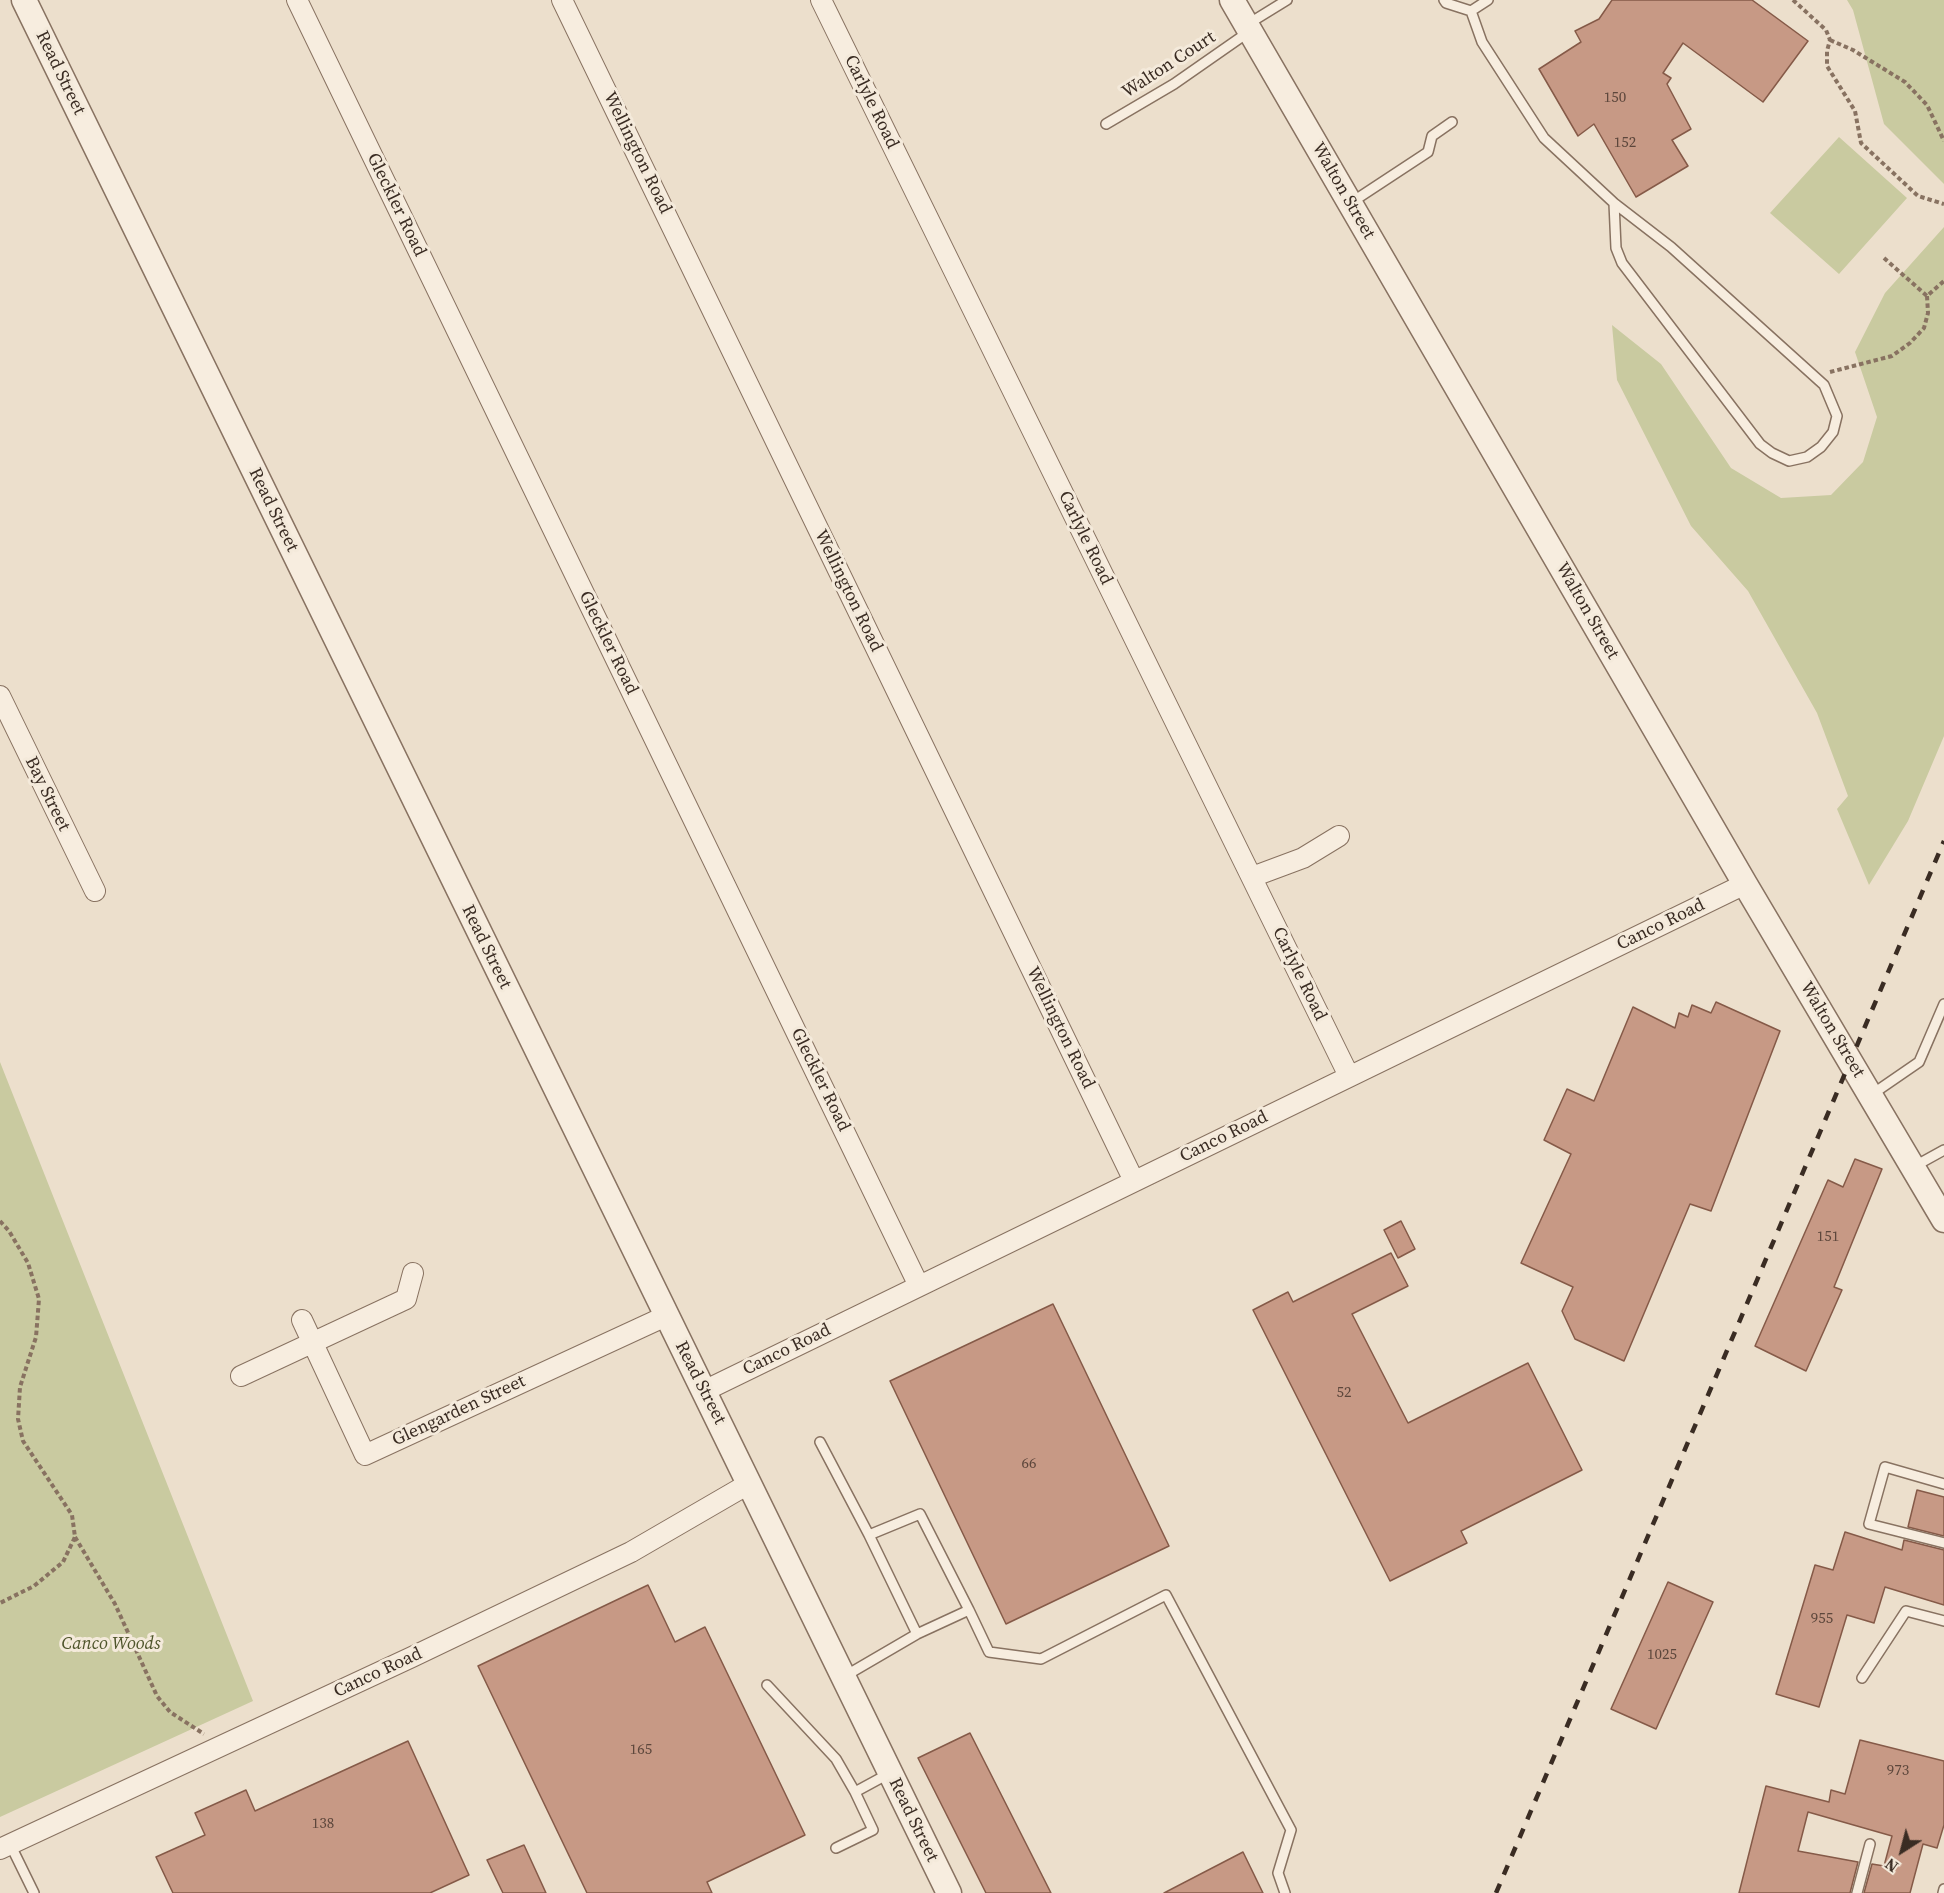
<!DOCTYPE html>
<style>
body{margin:0}
#map{position:relative;width:1944px;height:1893px;overflow:hidden;background:#ecdfcc;font-family:"Source Serif 4",serif}
canvas{display:block}
.north{position:absolute;left:1872px;top:1821px;width:60px;height:60px;-webkit-text-stroke:4px #f4eadb;paint-order:stroke;rotate:216deg;font-size:16px;font-weight:700;line-height:24px;text-align:center;color:#3a2c23}
.north::after{content:'';display:block;margin:auto;width:21px;height:27px;background:#3a2c23;clip-path:polygon(50% 0,100% 100%,50% 72%,0 100%)}
</style>
<div id="map">
<canvas width="1944" height="1893"></canvas>
<div class="north">N</div>
</div>
<script>
const ctx = document.querySelector('canvas').getContext('2d');
ctx.lineJoin = 'round';
function fill(path, color) { ctx.fillStyle = color; ctx.fill(path, 'evenodd'); }
const poly = rows => new Path2D(rows.map(r => 'M' + r).join(''));
function strokePath(path, color, width, dash) { ctx.strokeStyle = color; ctx.lineWidth = width; ctx.lineCap = dash ? 'butt' : 'round'; ctx.setLineDash(dash || []); ctx.stroke(path); }
function label(font, color, halo, rows, align = 'center') {
  ctx.font = font + ' "Source Serif 4",serif'; ctx.lineWidth = 6; ctx.setLineDash([]); ctx.textBaseline = 'middle'; ctx.strokeStyle = halo; ctx.fillStyle = color; for (const [text, x, y, turn = 0] of rows) {
    ctx.save(); ctx.translate(x, y); ctx.rotate((+turn || 0) * Math.PI / 180); ctx.textAlign = isNaN(turn) ? turn : align; if (halo) ctx.strokeText(text, 0, 0); ctx.fillText(text, 0, 0); ctx.restore();
  }
}
fill(poly([
 [1847,0,1944,0,1944,184,1884,124,1853,10],
 [1839,137,1907,198,1839,274,1770,213],
 [1944,227,1944,736,1908,821,1869,885,1837,809,1848,796,1817,713,1748,591,1691,526,1617,380,1612,325,1661,364,1731,468,1781,498,1831,495,1863,462,1877,417,1855,352,1885,293],
 [0,1062,253,1701,0,1817]
]), '#c9caa0');
const building = poly([
 [1612,0,1752,0,1808,41,1763,102,1683,43,1663,73,1671,78,1667,84,1691,129,1672,140,1688,166,1636,197,1594,124,1578,136,1539,69,1581,42,1575,31,1599,19,1612,0],
 [1716,1002,1780,1031,1711,1211,1690,1204,1624,1361,1575,1339,1562,1311,1573,1287,1521,1263,1571,1154,1544,1140,1567,1089,1594,1101,1633,1007,1675,1028,1679,1013,1688,1017,1692,1005,1711,1013,1716,1002],
 [1855,1159,1882,1169,1834,1287,1842,1290,1806,1371,1755,1346,1828,1180,1843,1187,1855,1159],
 [1401,1221,1415,1249,1398,1258,1384,1230,1401,1221],
 [1391,1253,1408,1286,1352,1314,1408,1423,1528,1363,1582,1470,1461,1531,1467,1543,1390,1581,1253,1310,1288,1292,1293,1302,1391,1253],
 [1053,1304,1169,1546,1006,1624,890,1381,1053,1304],
 [1917,1490,1944,1497,1944,1536,1908,1527,1917,1490],
 [1845,1532,1902,1550,1904,1540,1944,1550,1944,1605,1885,1587,1874,1623,1847,1615,1819,1707,1776,1694,1815,1565,1833,1570,1845,1532],
 [1668,1582,1713,1602,1656,1729,1611,1709,1668,1582],
 [648,1585,675,1642,705,1627,805,1835,707,1882,712,1893,587,1893,478,1666,648,1585],
 [970,1733,1051,1893,986,1893,918,1758,970,1733],
 [1860,1740,1944,1761,1944,1825,1937,1848,1923,1844,1910,1893,1864,1893,1872,1864,1884,1866,1892,1836,1808,1812,1798,1851,1858,1862,1850,1893,1739,1893,1766,1786,1829,1802,1831,1790,1845,1794,1860,1740],
 [408,1741,469,1875,430,1893,173,1893,156,1857,205,1835,195,1813,246,1790,255,1811,408,1741],
 [524,1845,546,1893,503,1893,487,1860,524,1845],
 [1243,1852,1263,1893,1164,1893,1243,1852]
]);
fill(building, '#c79985');
strokePath(building, '#855a48', 1.5);
const service = poly([
 [1444,0,1446,3,1471,11],
 [1471,11,1482,42,1544,138,1614,203,1671,247,1824,385,1837,416,1833,432,1821,447,1807,457,1789,461,1772,453,1760,444,1622,263,1616,248,1614,203],
 [1471,11,1488,0],
 [1248,24,1287,0],
 [1106,124,1174,84,1250,31],
 [1352,202,1428,152,1432,136,1452,122],
 [1871,1095,1919,1062,1944,1004],
 [1915,1166,1944,1150],
 [820,1442,869,1535],
 [1944,1484,1885,1467,1869,1524,1944,1543],
 [969,1610,989,1652,1041,1659,1166,1595,1291,1830,1278,1873,1285,1893],
 [845,1676,917,1634,969,1610,920,1514,869,1535,917,1634],
 [1862,1678,1906,1611,1944,1621],
 [767,1685,836,1759,855,1792,890,1773],
 [10,1844,34,1893],
 [836,1848,873,1830,855,1792],
 [1857,1893,1870,1844],
 [1943,1893,1944,1889]
]);
const minor = poly([
 [297,0,919,1286],
 [562,0,1134,1181],
 [821,0,1349,1076],
 [0,696,95,891],
 [1252,877,1303,858,1339,836],
 [302,1320,365,1455,666,1316],
 [241,1376,406,1299,413,1273],
 [704,1391,1745,884],
 [0,1849,412,1657,631,1552,750,1483]
]);
const tertiary = poly([
 [24,0,949,1893],
 [1232,0,1745,884,1944,1220]
]);
strokePath(service, '#887261', 12);
strokePath(minor, '#887261', 22);
strokePath(tertiary, '#887261', 27);
strokePath(poly([
 [1793,0,1826,30,1830,40,1827,51,1827,66,1855,111,1861,143,1918,196,1944,204],
 [1830,40,1853,50,1905,82,1927,105,1944,141],
 [1884,258,1927,296,1944,281],
 [1830,372,1892,356,1910,343,1924,328,1928,313,1927,296],
 [0,1221,9,1231,28,1263,39,1299,36,1337,20,1387,18,1419,23,1441,72,1515,75,1537,63,1562,34,1586,0,1603],
 [75,1537,115,1604,157,1696,170,1712,204,1734]
]), '#887261', 4, [4.5, 3]);
strokePath(service, '#f7eddf', 9);
strokePath(minor, '#f7eddf', 20);
strokePath(tertiary, '#f7eddf', 24);
strokePath(poly([
 [1496,1893,1944,841]
]), '#3a2c23', 4.5, [10, 10]);
label('15px', '#5d473c', null, [
 ["150",1615,98],
 ["152",1625,143],
 ["151",1828,1237],
 ["52",1344,1393],
 ["66",1029,1464],
 ["955",1822,1619],
 ["1025",1662,1655],
 ["165",641,1750],
 ["973",1898,1771],
 ["138",323,1824]
]);
label('18px', '#3a2c23', '#f4eadb', [
 ["Walton Court",1169,65,-33],
 ["Read Street",60,73,64],
 ["Carlyle Road",871,102,64],
 ["Wellington Road",637,153,64],
 ["Walton Street",1343,191,60],
 ["Gleckler Road",396,205,64],
 ["Read Street",273,510,64],
 ["Carlyle Road",1085,538,64],
 ["Wellington Road",848,591,64],
 ["Walton Street",1587,611,60],
 ["Gleckler Road",608,643,64],
 ["Bay Street",47,794,64],
 ["Canco Road",1661,925,-26],
 ["Read Street",486,947,64],
 ["Carlyle Road",1299,974,64],
 ["Wellington Road",1060,1028,64],
 ["Walton Street",1832,1030,59],
 ["Gleckler Road",820,1080,64],
 ["Canco Road",1224,1137,-26],
 ["Canco Road",787,1350,-26],
 ["Read Street",700,1383,63],
 ["Glengarden Street",459,1411,-25],
 ["Canco Road",378,1673,-25],
 ["Read Street",913,1820,64]
]);
label('italic 18px', '#4f552b', '#f4eadb', [
 ["Canco Woods",111,1644]
]);
</script>
